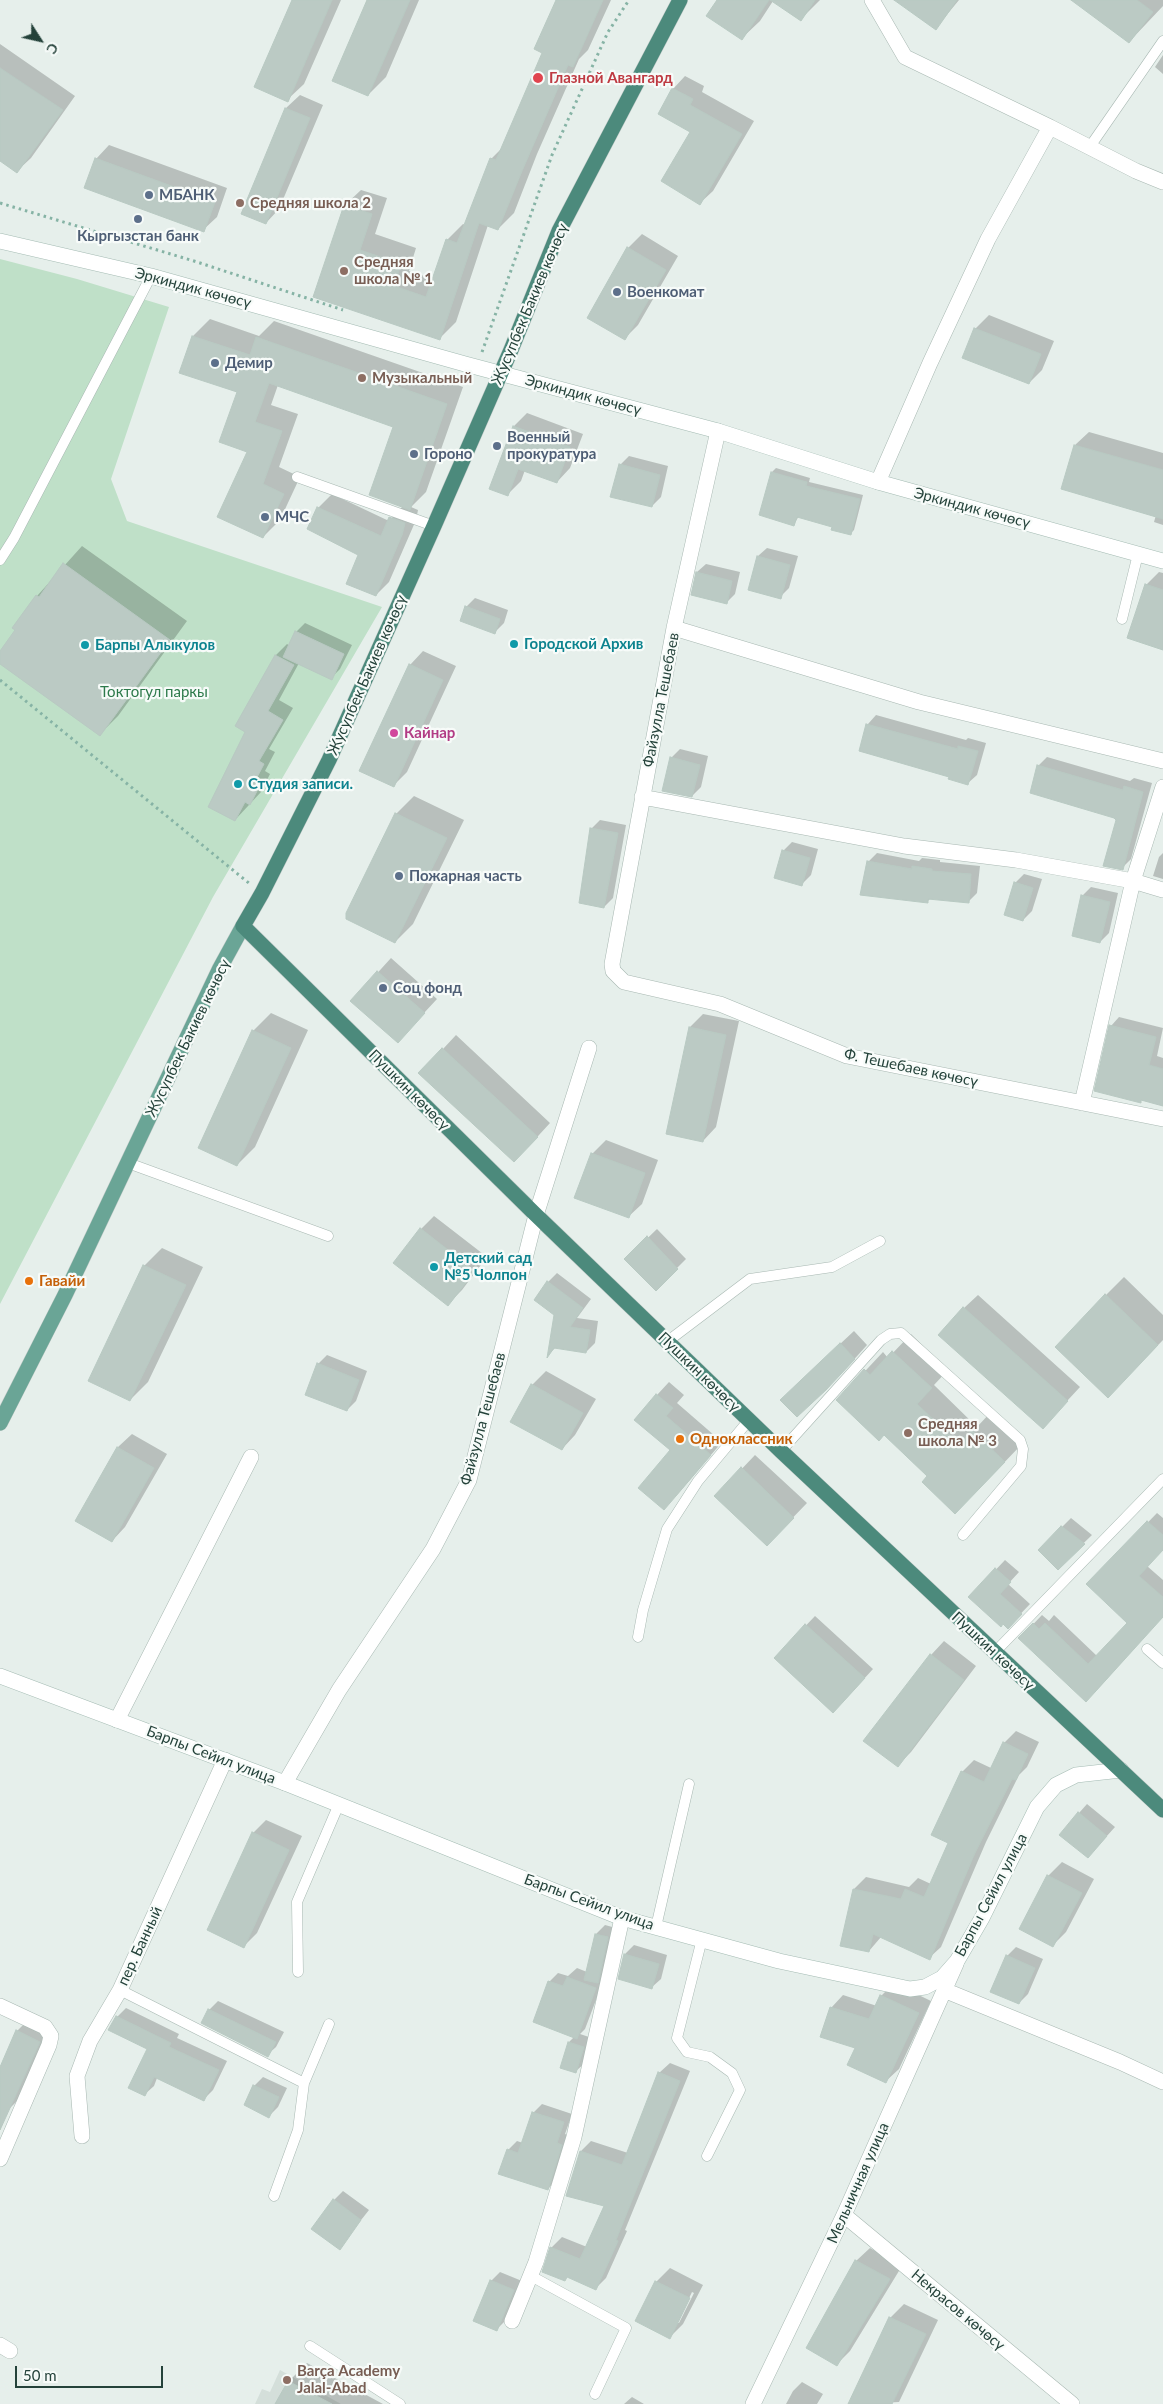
<!DOCTYPE html>
<meta charset="utf-8">
<style>
body{margin:0}
#map{position:relative;width:1163px;height:2404px;overflow:hidden;background:#e6efeb;font-family:Lato,sans-serif}
canvas{display:block}
.north{position:absolute;left:15px;top:15px;width:50px;height:50px;-webkit-text-stroke:4px #f7fbf9;paint-order:stroke;rotate:125deg;font-size:14px;font-weight:700;line-height:20px;text-align:center;color:#24423a}
.north::after{content:'';display:block;margin:auto;width:18px;height:22px;background:#24423a;clip-path:polygon(50% 0,100% 100%,50% 72%,0 100%)}
.scale{position:absolute;left:15px;top:2366px;width:148px;height:22px;box-sizing:border-box;border:2px solid #24423a;border-top:0;padding-left:6px;font-size:15px;line-height:18px;white-space:nowrap;color:#24423a;-webkit-text-stroke:4px #f7fbf9;paint-order:stroke}
</style>
<div id="map">
<canvas width="1163" height="2404"></canvas>
<div class="north">С</div>
<div class="scale">50 m</div>
</div>
<script>
const ctx = document.querySelector('canvas').getContext('2d');
ctx.lineJoin = 'round';
function fill(path, color) { ctx.fillStyle = color; ctx.fill(path, 'evenodd'); }
const poly = rows => new Path2D(rows.map(r => 'M' + r).join(''));
function strokePath(path, color, width, dash) { ctx.strokeStyle = color; ctx.lineWidth = width; ctx.lineCap = dash ? 'butt' : 'round'; ctx.setLineDash(dash || []); ctx.stroke(path); }
function label(font, color, halo, rows, align = 'center') {
  ctx.font = font + ' Lato,sans-serif'; ctx.lineWidth = 4.5; ctx.setLineDash([]); ctx.textBaseline = 'middle'; ctx.strokeStyle = halo; ctx.fillStyle = color; for (const [text, x, y, turn = 0] of rows) {
    ctx.save(); ctx.translate(x, y); ctx.rotate((+turn || 0) * Math.PI / 180); ctx.textAlign = isNaN(turn) ? turn : align; if (halo) ctx.strokeText(text, 0, 0); ctx.fillText(text, 0, 0); ctx.restore();
  }
}
fill(poly([
 [280,2370,341,2404,255,2404,262,2389,270,2392]
]), '#d4dfda');
fill(poly([
 [0,259,77,279,169,307,111,479,127,521,382,607,213,897,0,1304]
]), '#bfe0c8');
fill(poly([
 [293,0,341,0,304,84,287,100],
 [368,0,419,0,386,77,368,95],
 [557,0,611,0,588,50,579,59,537,154,514,213,498,229,488,225,456,322,440,338,315,297,345,205,361,190,387,198,375,234,416,248,409,271,434,279,447,240,463,224,466,225,491,159,503,147,544,52],
 [718,0,820,0,801,19,773,1,760,21,742,38],
 [896,0,959,0,936,28],
 [1073,0,1163,0,1163,6,1129,42],
 [0,44,75,96,31,158,17,171,0,159],
 [1163,55,1163,74,1155,67],
 [685,76,704,86,702,92,754,121,713,191,700,203,692,131,673,89],
 [300,95,323,105,279,209,266,223,242,213,286,108],
 [109,145,227,188,217,217,203,230,96,159],
 [642,234,678,256,638,325,625,338,628,248],
 [989,315,1054,341,1042,370,1029,383,975,329],
 [210,319,259,336,274,321,463,387,426,492,411,507,418,510,416,520,389,582,376,595,359,554,309,529,318,508,332,494,389,521,403,506,395,426,278,385,271,405,298,414,279,467,300,477,280,520,263,537,238,392,180,372,193,336],
 [527,413,583,434,570,468,557,482,525,470,521,481,508,494,514,426],
 [1089,432,1163,453,1163,525,1154,522,1156,515,1075,445],
 [629,456,668,466,661,497,652,506,620,465],
 [776,468,810,478,809,482,863,495,854,530,850,534,834,526,799,516,794,524,772,472],
 [82,546,187,621,118,716,100,734,0,662,0,653,17,630,14,628,37,596],
 [767,548,798,556,789,588,780,597,758,556],
 [706,564,740,572,735,594,726,603,697,572],
 [1159,572,1163,573,1163,648,1146,585],
 [475,598,508,610,504,623,495,632,466,607],
 [305,623,352,645,340,669,331,678,299,663,279,700,293,708,269,749,275,752,265,771,270,774,261,792,235,820,247,732,237,726,276,655,287,644,290,646,296,632],
 [423,651,456,666,407,772,394,785,410,665],
 [876,715,966,740,968,738,986,743,977,775,968,783,951,776,860,751,868,724],
 [680,749,708,756,701,787,692,796,671,758],
 [1047,757,1130,781,1134,778,1152,783,1131,859,1122,868,1117,820,1038,766],
 [414,796,464,820,413,924,395,942,396,814],
 [600,820,626,825,613,898,604,907,591,829],
 [792,842,818,849,811,875,802,884,783,851],
 [877,853,919,861,922,858,940,860,940,862,980,866,977,893,968,902,931,898,927,902,868,862],
 [1163,853,1163,879,1153,876,1159,857],
 [1024,874,1042,879,1032,911,1023,920,1015,883],
 [1091,887,1118,893,1109,933,1100,942,1082,896],
 [391,958,437,999,398,1041,352,1001],
 [271,1013,308,1030,255,1147,237,1165,253,1031],
 [703,1014,739,1021,716,1127,703,1141,690,1027],
 [1119,1017,1163,1028,1157,1056,1163,1058,1163,1105,1096,1090,1111,1026],
 [456,1035,550,1123,528,1147,443,1049],
 [606,1140,658,1160,642,1204,628,1217,592,1154],
 [434,1216,487,1257,462,1290,448,1304,421,1229],
 [657,1229,686,1259,656,1289,626,1259],
 [162,1248,203,1267,148,1382,130,1400,144,1266],
 [557,1273,591,1299,577,1318,598,1321,595,1343,586,1352,556,1347,549,1354,555,1314,548,1282],
 [1124,1277,1163,1315,1163,1340,1126,1378,1106,1295],
 [978,1295,1080,1387,1043,1427,964,1308],
 [854,1331,867,1345,840,1375,795,1386],
 [911,1334,948,1370,934,1385,977,1427,990,1413,1022,1444,973,1495,929,1476,884,1433,838,1400,883,1352,888,1358],
 [327,1355,367,1371,356,1401,347,1410,318,1364],
 [546,1371,596,1399,575,1435,562,1449,512,1421,532,1385],
 [669,1382,684,1395,677,1403,722,1442,676,1496,672,1450,657,1395],
 [132,1434,167,1454,125,1527,112,1541,77,1521,118,1447],
 [755,1455,807,1503,780,1531,716,1496],
 [1157,1513,1163,1518,1163,1549,1147,1566,1163,1580,1163,1616,1095,1692,1020,1638,1042,1615,1049,1621,1054,1615,1097,1656,1129,1623,1088,1584],
 [1071,1518,1092,1535,1058,1568,1062,1527],
 [1005,1560,1019,1572,1008,1584,1030,1604,1008,1627,970,1597],
 [815,1616,873,1669,842,1703,775,1658],
 [944,1641,976,1666,911,1752,897,1766,931,1655],
 [1016,1731,1039,1742,1027,1767,1019,1775,986,1842,941,1947,929,1958,881,1937,869,1951,841,1945,854,1889,866,1877,909,1887,918,1878,931,1884,949,1842,962,1772,974,1760,991,1768,1004,1743],
 [1087,1804,1115,1827,1088,1857,1079,1813],
 [266,1820,302,1836,257,1933,244,1946,253,1833],
 [1062,1862,1094,1879,1066,1932,1053,1945,1020,1928,1048,1876],
 [605,1925,616,1928,604,1979,585,2029,580,2034,592,2038,585,2063,576,2071,569,2042,574,2037,549,1982,558,1973,568,1976,577,1968,587,1972,596,1934],
 [634,1945,667,1955,661,1979,652,1987,620,1978,625,1954],
 [1016,1947,1043,1959,1028,1994,1019,2003,992,1991,1007,1956],
 [894,1983,931,2001,899,2069,886,2081,857,2047,831,2008,843,1995,877,2006,881,1996],
 [218,2001,284,2032,276,2047,267,2055,209,2010],
 [126,2008,179,2034,177,2038,227,2061,213,2090,204,2099,157,2078,154,2086,145,2094,149,2049,117,2017],
 [30,2018,53,2029,22,2096,9,2109,0,2105,0,2070,17,2031],
 [670,2063,690,2071,625,2230,627,2231,606,2278,596,2288,568,2276,565,2280,544,2271,552,2247,562,2237,587,2247,606,2205,567,2195,581,2151,591,2141,628,2153,659,2073],
 [263,2077,287,2088,278,2107,269,2116,254,2086],
 [542,2104,572,2114,565,2134,570,2136,556,2180,548,2189,508,2150,517,2141,523,2143,533,2113],
 [343,2191,369,2210,339,2248,334,2200],
 [870,2248,902,2266,850,2351,837,2364,856,2261],
 [670,2268,703,2285,683,2324,670,2337,656,2282],
 [692,2292,694,2293,679,2323,677,2323],
 [500,2272,522,2281,505,2321,496,2330,491,2281],
 [904,2304,938,2320,899,2402,860,2404,851,2400,890,2318],
 [307,2363,383,2404,277,2404,289,2381],
 [802,2382,823,2394,817,2404,786,2404,793,2391],
 [632,2397,644,2404,624,2404]
]), '#0003');
const building = poly([
 [292,0,332,0,288,102,254,87,292,0],
 [367,0,410,0,368,96,332,81,367,0],
 [556,0,603,0,573,67,568,65,522,171,498,230,479,223,440,340,313,297,344,205,372,214,360,250,401,264,394,286,426,297,446,239,457,243,490,158,496,160,542,53,534,49,556,0],
 [717,0,769,0,742,40,706,16,717,0],
 [770,0,815,0,801,21,770,0],
 [894,0,957,0,936,30,894,0],
 [1071,0,1137,0,1153,12,1129,43,1071,0],
 [0,68,63,110,17,173,0,161,0,68],
 [672,88,693,99,690,105,742,134,700,205,661,181,690,132,658,114,672,88],
 [285,108,310,118,266,224,241,214,285,108],
 [95,158,215,202,204,232,84,188,95,158],
 [627,247,666,270,625,340,587,318,627,247],
 [974,328,1041,354,1029,384,962,358,974,328],
 [192,336,250,355,256,337,447,404,410,510,369,495,393,427,269,383,255,422,282,431,263,484,284,494,263,538,217,517,247,452,219,442,237,392,179,373,192,336],
 [513,426,570,447,557,483,518,469,508,496,489,489,513,426],
 [1074,445,1163,470,1163,519,1061,489,1074,445],
 [619,464,660,475,652,507,610,497,619,464],
 [771,472,807,482,806,486,860,499,851,535,831,530,832,527,797,517,794,526,759,515,771,472],
 [317,507,381,536,389,517,405,523,402,535,376,596,346,584,358,555,307,529,317,507],
 [757,556,790,565,781,599,748,590,757,556],
 [63,563,170,640,100,736,0,664,0,651,15,630,12,628,36,595,39,597,63,563],
 [696,572,732,581,727,604,691,595,696,572],
 [1145,584,1163,590,1163,650,1127,638,1145,584],
 [465,606,500,619,495,634,460,621,465,606],
 [295,631,344,654,332,680,283,657,295,631],
 [275,655,294,665,268,711,283,720,259,761,264,764,254,783,260,785,250,805,245,802,235,821,208,807,245,732,235,726,275,655],
 [409,664,443,680,394,787,359,771,409,664],
 [866,724,958,749,958,746,978,751,968,785,948,779,949,777,859,751,866,724],
 [670,757,700,765,692,797,662,791,670,757],
 [1037,765,1123,790,1124,786,1143,792,1123,870,1103,866,1116,820,1114,818,1030,793,1037,765],
 [395,813,447,838,395,943,346,919,346,913,395,813],
 [590,828,618,833,604,908,579,903,590,828],
 [782,850,810,858,802,886,774,878,782,850],
 [867,861,912,869,912,866,932,869,932,871,971,874,969,903,928,899,928,903,860,895,867,861],
 [1014,882,1033,888,1023,921,1004,915,1014,882],
 [1081,895,1110,902,1100,943,1072,936,1081,895],
 [377,971,425,1013,398,1043,350,1001,377,971],
 [1109,1025,1156,1037,1149,1065,1163,1069,1163,1106,1141,1100,1141,1103,1094,1091,1109,1025],
 [689,1027,726,1035,703,1142,666,1134,689,1027],
 [252,1030,291,1048,237,1166,198,1148,252,1030],
 [442,1048,538,1137,514,1162,418,1073,442,1048],
 [591,1153,645,1173,629,1218,574,1198,591,1153],
 [420,1228,475,1271,448,1306,393,1263,420,1228],
 [647,1236,678,1269,656,1291,624,1259,647,1236],
 [143,1265,186,1285,130,1401,88,1381,143,1265],
 [547,1281,583,1308,570,1327,590,1330,586,1353,554,1348,547,1358,554,1315,534,1300,547,1281],
 [1105,1294,1158,1345,1108,1398,1055,1347,1105,1294],
 [963,1307,1068,1401,1043,1429,938,1335,963,1307],
 [840,1343,855,1359,826,1390,797,1417,780,1400,840,1343],
 [892,1351,932,1388,917,1404,959,1444,972,1430,1005,1462,955,1514,922,1482,927,1476,884,1435,879,1441,836,1400,864,1369,870,1375,892,1351],
 [317,1363,359,1380,347,1411,305,1395,317,1363],
 [531,1384,583,1413,562,1450,510,1422,531,1384],
 [656,1394,673,1408,666,1416,711,1455,664,1510,638,1488,670,1450,634,1420,656,1394],
 [117,1447,154,1468,112,1542,75,1521,117,1447],
 [741,1467,794,1518,767,1546,714,1496,741,1467],
 [1147,1521,1163,1535,1163,1550,1139,1576,1163,1597,1163,1617,1086,1702,1018,1638,1033,1623,1039,1629,1045,1623,1088,1664,1127,1623,1086,1584,1147,1521],
 [1061,1526,1085,1544,1058,1570,1038,1550,1061,1526],
 [995,1568,1011,1582,1000,1594,1022,1614,1008,1629,1003,1624,1001,1627,968,1597,995,1568],
 [805,1624,865,1678,833,1713,774,1658,805,1624],
 [930,1654,964,1680,898,1767,863,1741,930,1654],
 [1003,1742,1028,1754,1016,1780,1012,1779,974,1855,930,1960,873,1934,869,1952,840,1946,853,1889,901,1899,905,1889,924,1897,948,1843,931,1835,961,1771,984,1782,1003,1742],
 [1078,1812,1107,1836,1088,1858,1059,1835,1078,1812],
 [252,1832,289,1850,244,1948,207,1930,252,1832],
 [1047,1875,1082,1893,1053,1947,1019,1929,1047,1875],
 [595,1934,608,1937,598,1983,584,1980,595,1934],
 [624,1954,659,1964,652,1989,618,1979,624,1954],
 [1006,1955,1035,1968,1019,2004,990,1992,1006,1955],
 [567,1977,596,1988,577,2039,533,2022,548,1981,563,1986,567,1977],
 [880,1995,919,2013,886,2083,847,2065,855,2048,820,2037,830,2007,869,2019,880,1995],
 [208,2009,276,2042,268,2057,201,2023,208,2009],
 [116,2016,171,2043,169,2047,219,2070,204,2101,154,2077,145,2096,128,2088,147,2049,108,2030,116,2016],
 [16,2030,40,2042,0,2130,0,2067,16,2030],
 [568,2042,584,2047,576,2073,560,2068,568,2042],
 [658,2072,680,2081,616,2240,618,2241,596,2290,567,2277,565,2281,542,2272,550,2247,580,2259,604,2206,566,2196,580,2151,622,2165,658,2072],
 [253,2085,279,2097,269,2118,244,2105,253,2085],
 [532,2112,564,2122,557,2143,562,2145,548,2190,498,2174,507,2149,518,2153,532,2112],
 [333,2199,361,2220,340,2250,311,2229,333,2199],
 [855,2260,890,2279,837,2366,806,2348,855,2260],
 [490,2280,514,2290,497,2331,473,2321,490,2280],
 [655,2281,690,2298,670,2339,635,2321,655,2281],
 [889,2317,926,2334,892,2404,848,2404,889,2317],
 [288,2381,332,2404,275,2404,288,2381]
]);
fill(building, '#bbcac4');
strokePath(building, '#b8c9c2', 1);
const service = poly([
 [1089,148,1163,41],
 [297,477,434,526],
 [0,560,14,538,151,276],
 [1122,619,1138,554],
 [128,1163,328,1236],
 [668,1341,750,1279,832,1267,880,1241],
 [781,1451,881,1340,890,1334,901,1333,1020,1440,1023,1449,1021,1466,963,1535],
 [638,1637,643,1610,667,1529,698,1481,749,1420],
 [1147,1649,1163,1663],
 [994,1653,1163,1479],
 [656,1927,689,1784],
 [702,1939,677,2038,687,2052,710,2057,732,2073,740,2090,707,2156],
 [298,1972,297,1902,339,1804],
 [120,1990,304,2083,298,2130,274,2196],
 [304,2083,329,2024],
 [531,2276,626,2328,595,2394],
 [310,2346,400,2404]
]);
const minor = poly([
 [872,0,905,57,1050,127,1136,171,1163,182],
 [718,431,674,628,612,964,613,971,624,982,720,1004,847,1056,1163,1119],
 [878,482,930,363,988,239,1050,127],
 [674,628,919,702,1163,761],
 [642,797,904,846,1016,860,1133,881,1163,890],
 [1082,1103,1133,881,1163,787],
 [117,1720,251,1457],
 [285,1783,339,1690,433,1549,469,1480,536,1215,589,1048],
 [944,1990,1120,2062,1163,2082],
 [0,2006,45,2027,51,2036,49,2045,0,2159],
 [82,2136,77,2076,90,2041,120,1990,225,1760],
 [844,2215,1072,2404],
 [512,2321,536,2262,574,2137,622,1918],
 [0,2345,10,2351],
 [753,2404,844,2215,956,1964]
]);
const secondary = poly([
 [0,241,151,276,465,364,718,431,878,482,1163,561],
 [0,1676,285,1783,622,1918,779,1961,910,1989,925,1987,942,1978,957,1961,982,1918,1037,1807,1056,1785,1076,1775,1121,1770]
]);
const primary = poly([
 [0,1423,65,1295,220,968,243,926]
]);
const trunk = poly([
 [680,0,559,231,511,350,434,526,329,760,262,893,243,926,536,1215,781,1451,1163,1810]
]);
strokePath(service, '#a8b8b2', 11);
strokePath(minor, '#a8b8b2', 16);
strokePath(secondary, '#a4bbb3', 16);
strokePath(primary, '#c2cac8', 16);
strokePath(trunk, '#c2cac8', 16);
strokePath(poly([
 [0,203,194,261,343,310],
 [482,352,552,155,608,32,629,0],
 [0,680,250,884]
]), '#86b3a5', 3, [2.5, 4]);
strokePath(service, '#fff', 10);
strokePath(minor, '#fff', 15);
strokePath(secondary, '#fff', 15);
strokePath(primary, '#6aa596', 15);
strokePath(trunk, '#4c8a7c', 15);
for (const [x, y, r, color] of [
 [538,78,6,"#e0444e"],
 [149,195,5,"#5c6f8a"],
 [240,203,5,"#8d6e63"],
 [138,219,5,"#5c6f8a"],
 [344,271,5,"#8d6e63"],
 [617,292,5,"#5c6f8a"],
 [215,363,5,"#5c6f8a"],
 [362,378,5,"#8d6e63"],
 [497,446,5,"#5c6f8a"],
 [414,454,5,"#5c6f8a"],
 [265,517,5,"#5c6f8a"],
 [514,644,5,"#0f9aa8"],
 [85,645,5,"#0f9aa8"],
 [394,733,5,"#d1479c"],
 [238,784,5,"#0f9aa8"],
 [399,876,5,"#5c6f8a"],
 [383,988,5,"#5c6f8a"],
 [434,1267,5,"#0f9aa8"],
 [29,1281,5,"#e8710a"],
 [908,1433,5,"#8d6e63"],
 [680,1439,5,"#e8710a"],
 [287,2380,5,"#8d6e63"]
]) { const dot = new Path2D(); dot.arc(x, y, r, 0, 2 * Math.PI); ctx.fillStyle = color; ctx.fill(dot); strokePath(dot, '#f7fbf9', 2); }
label('bold 15px', '#be3a42', '#f7fbf9', [
 ["Глазной Авангард",549,78]
], 'left');
label('bold 15px', '#4e5e75', '#f7fbf9', [
 ["МБАНК",159,195],
 ["Кыргызстан банк",138,236,"center"],
 ["Военкомат",627,292],
 ["Демир",225,363],
 ["Военный",507,437],
 ["прокуратура",507,454],
 ["Гороно",424,454],
 ["МЧС",275,517],
 ["Пожарная часть",409,876],
 ["Соц фонд",393,988]
], 'left');
label('bold 15px', '#785e54', '#f7fbf9', [
 ["Средняя школа 2",250,203],
 ["Средняя",354,262],
 ["школа № 1",354,279],
 ["Музыкальный",372,378],
 ["Средняя",918,1424],
 ["школа № 3",918,1441],
 ["Barça Academy",297,2371],
 ["Jalal-Abad",297,2388]
], 'left');
label('15px', '#24423a', '#f7fbf9', [
 ["Эркиндик көчөсү",193,288,15],
 ["Жусупбек Бакиев көчөсү",530,304,-67],
 ["Эркиндик көчөсү",583,395,15],
 ["Эркиндик көчөсү",972,508,15],
 ["Жусупбек Бакиев көчөсү",367,675,-66],
 ["Файзулла Тешебаев",661,700,-79],
 ["Жусупбек Бакиев көчөсү",188,1038,-64],
 ["Ф. Тешебаев көчөсү",911,1068,12],
 ["Пушкин көчөсү",409,1090,45],
 ["Пушкин көчөсү",699,1372,44],
 ["Файзулла Тешебаев",483,1419,-75],
 ["Пушкин көчөсү",993,1651,43],
 ["Барпы Сейил улица",211,1755,21],
 ["Барпы Сейил улица",991,1895,-62],
 ["Барпы Сейил улица",589,1902,20],
 ["пер. Банный",140,1946,-65],
 ["Мельничная улица",858,2183,-66],
 ["Некрасов көчөсү",958,2310,40]
]);
label('bold 15px', '#0d838f', '#f7fbf9', [
 ["Городской Архив",524,644],
 ["Барпы Алыкулов",95,645],
 ["Студия записи.",248,784],
 ["Детский сад",444,1258],
 ["№5 Чолпон",444,1275]
], 'left');
label('15px', '#2d7a4b', '#f7fbf9', [
 ["Токтогул паркы",154,692]
]);
label('bold 15px', '#b23c85', '#f7fbf9', [
 ["Кайнар",404,733]
], 'left');
label('bold 15px', '#c56008', '#f7fbf9', [
 ["Гавайи",39,1281],
 ["Одноклассник",690,1439]
], 'left');
</script>
